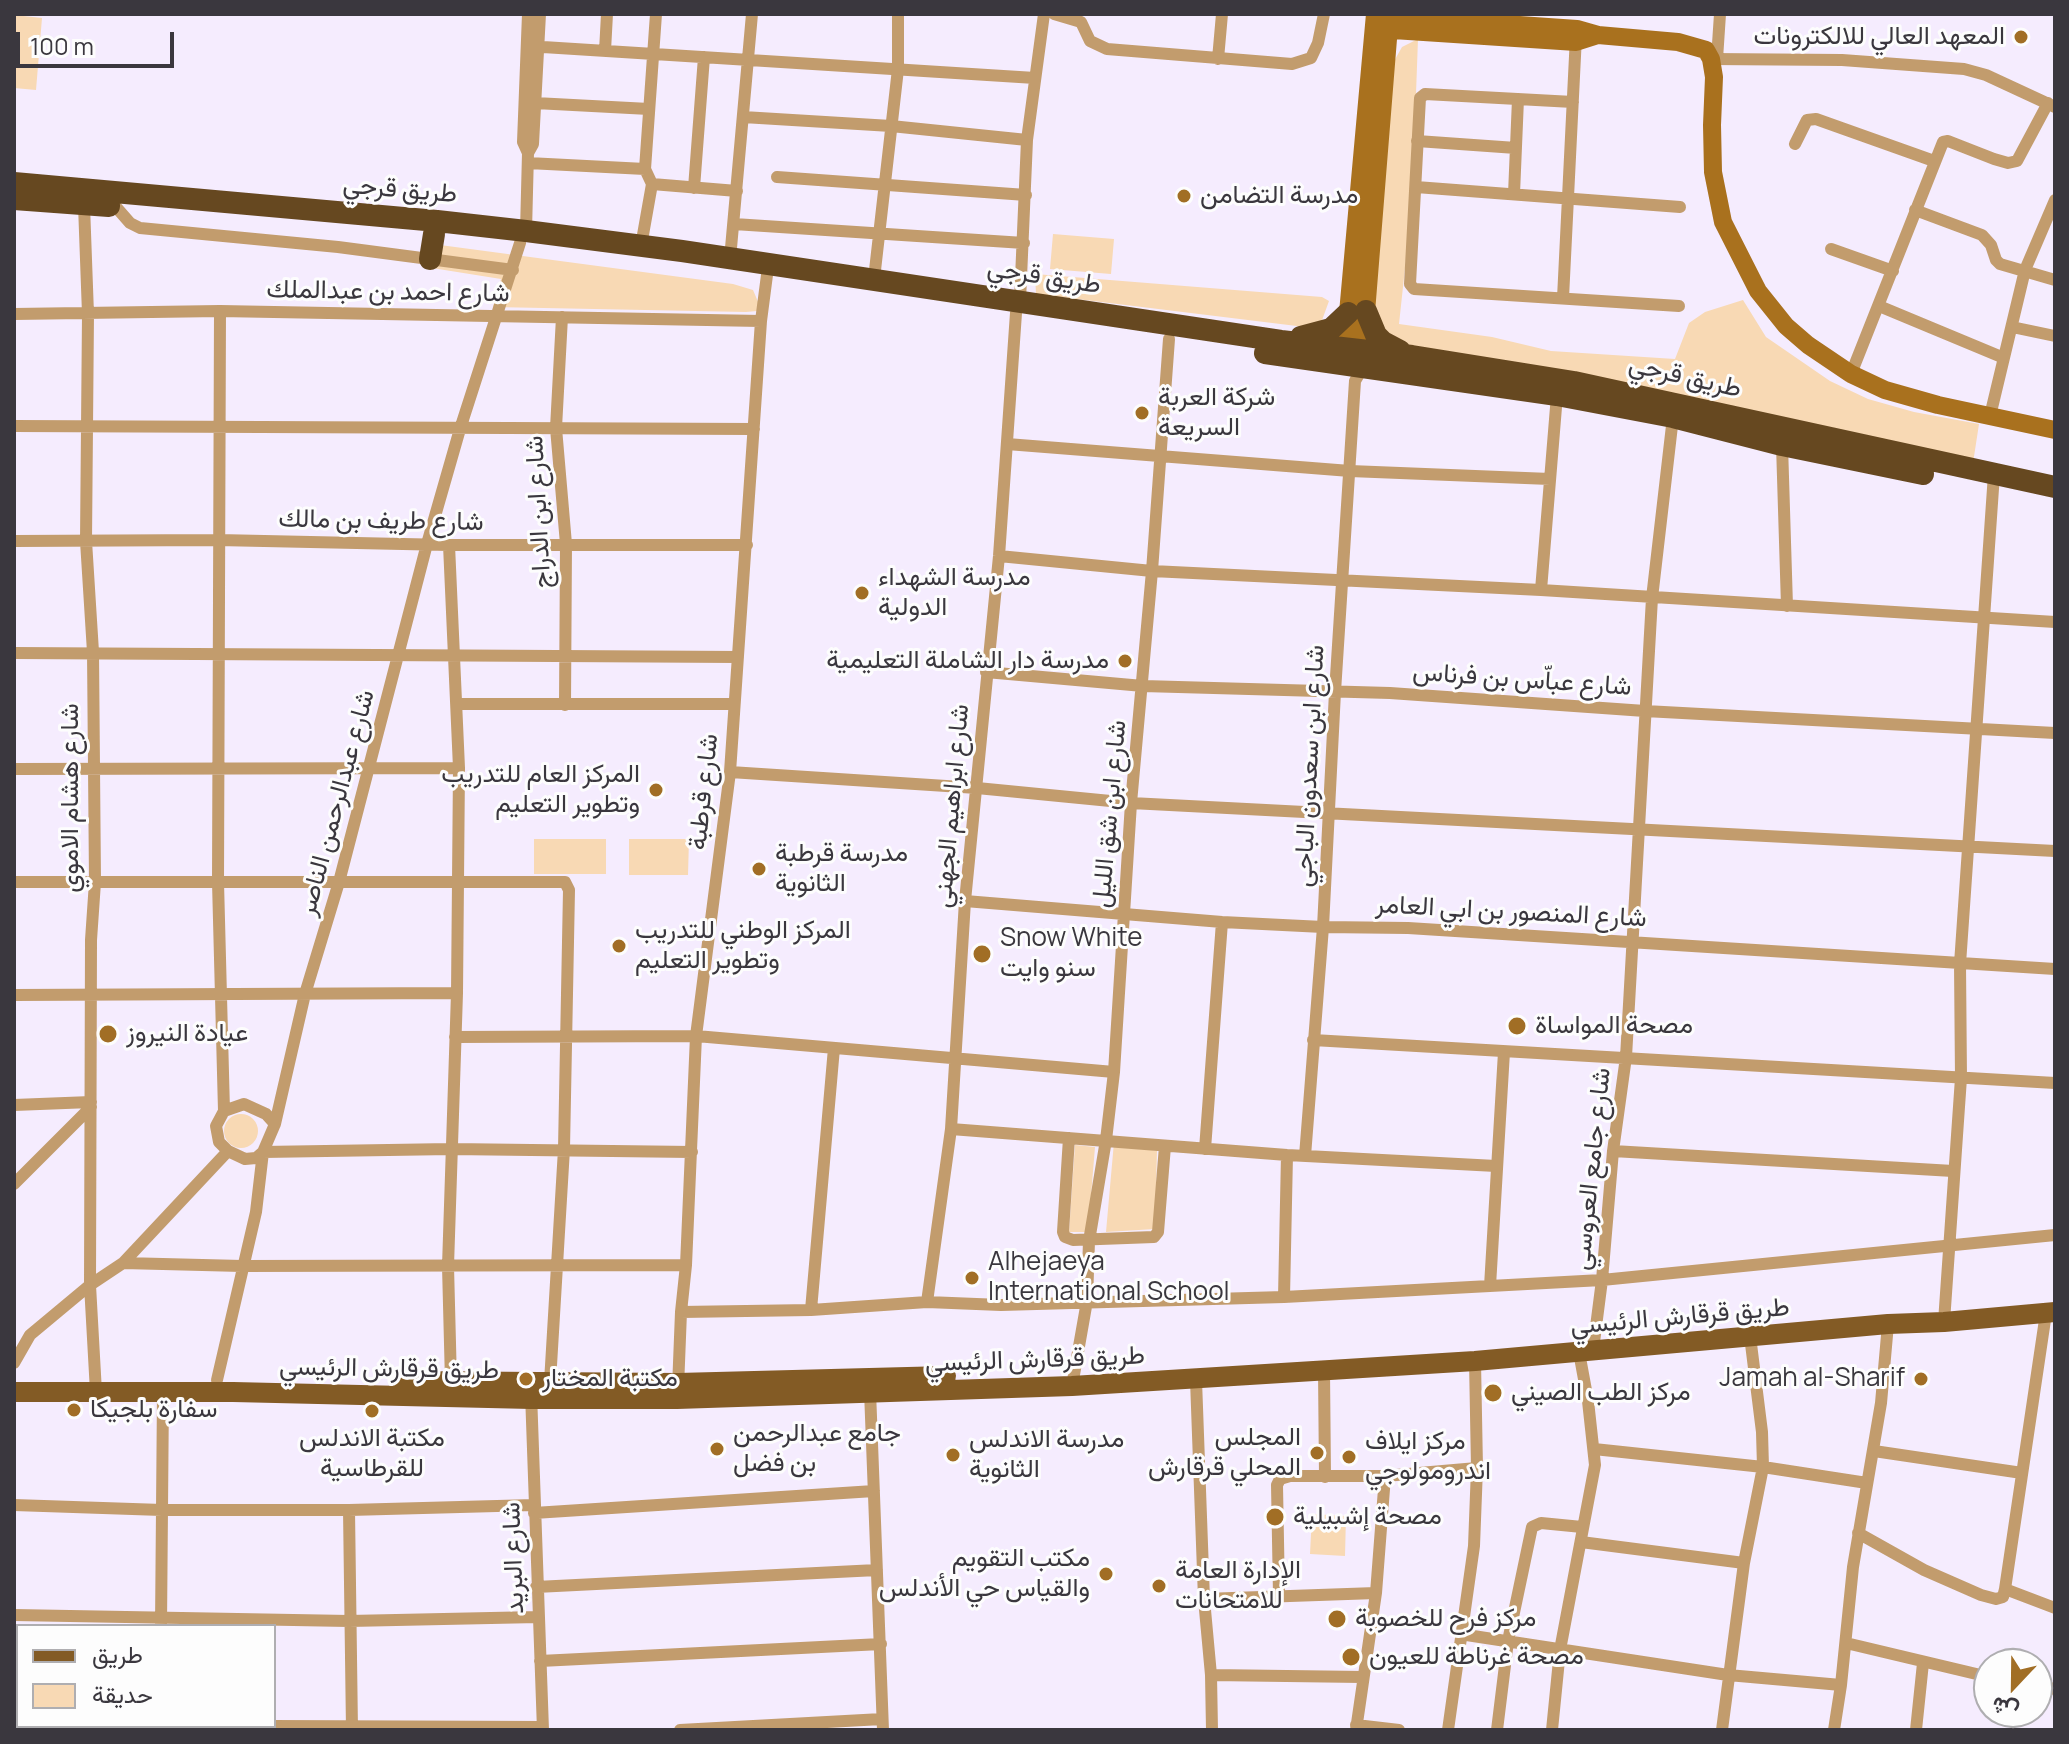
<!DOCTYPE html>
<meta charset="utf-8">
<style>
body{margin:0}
#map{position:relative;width:2069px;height:1744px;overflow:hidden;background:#f5ecfe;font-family:Manrope,Vazirmatn,sans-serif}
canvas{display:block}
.frame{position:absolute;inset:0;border:16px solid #3a373e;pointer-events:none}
.legend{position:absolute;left:16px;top:1624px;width:260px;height:104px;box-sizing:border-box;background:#fdfdfd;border:2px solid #afaeb1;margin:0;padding:10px 14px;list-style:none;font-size:24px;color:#3a373e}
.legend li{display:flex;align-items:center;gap:16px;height:40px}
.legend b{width:40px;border:2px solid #afaeb1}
.north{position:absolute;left:1973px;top:1648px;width:80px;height:80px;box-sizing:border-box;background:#fdfdfd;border:2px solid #afaeb1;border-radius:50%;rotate:202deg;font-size:22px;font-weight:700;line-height:32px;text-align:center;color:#3a373e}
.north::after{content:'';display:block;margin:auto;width:28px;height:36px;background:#a16e25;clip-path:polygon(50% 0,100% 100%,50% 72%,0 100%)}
.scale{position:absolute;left:16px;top:32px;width:158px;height:36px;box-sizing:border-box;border:4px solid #3a373e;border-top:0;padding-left:10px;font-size:24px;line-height:28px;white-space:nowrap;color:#3a373e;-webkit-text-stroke:6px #fdfdfd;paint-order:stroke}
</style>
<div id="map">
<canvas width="2069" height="1744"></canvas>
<div class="frame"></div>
<ul class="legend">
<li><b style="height:10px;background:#835b25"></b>طريق</li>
<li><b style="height:22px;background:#f8d9b4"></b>حديقة</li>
</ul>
<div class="north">ش</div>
<div class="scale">100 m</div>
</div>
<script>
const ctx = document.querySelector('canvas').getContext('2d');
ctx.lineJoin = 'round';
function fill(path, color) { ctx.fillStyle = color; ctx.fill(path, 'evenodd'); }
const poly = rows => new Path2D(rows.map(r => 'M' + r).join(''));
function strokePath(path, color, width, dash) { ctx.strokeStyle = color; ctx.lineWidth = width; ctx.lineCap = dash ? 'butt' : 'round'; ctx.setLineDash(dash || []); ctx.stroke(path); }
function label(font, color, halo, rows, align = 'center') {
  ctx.font = font + ' Manrope,Vazirmatn,sans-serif'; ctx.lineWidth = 6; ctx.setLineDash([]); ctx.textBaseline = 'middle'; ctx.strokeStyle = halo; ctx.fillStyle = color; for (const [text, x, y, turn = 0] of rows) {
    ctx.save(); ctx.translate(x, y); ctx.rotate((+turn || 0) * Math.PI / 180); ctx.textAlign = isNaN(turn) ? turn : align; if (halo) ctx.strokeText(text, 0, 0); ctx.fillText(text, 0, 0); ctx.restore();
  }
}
fill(poly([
 [14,15,42,18,36,90,14,88],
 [1418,39,1412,203,1399,324,1492,337,1551,351,1675,359,1689,323,1705,312,1743,300,1766,337,1830,381,1868,399,1914,412,1979,424,1973,463,1397,345,1381,325,1374,308,1393,63,1402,47],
 [1053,234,1114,239,1111,274,1050,269],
 [440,245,733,284,753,290,759,304,757,311,746,312,493,307,501,279,432,268],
 [1035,274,1322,297,1329,301,1321,323,1313,328,1036,294],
 [534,839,606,839,606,874,534,874],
 [629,839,689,839,688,875,629,875],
 '224 1131a17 17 0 1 1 34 0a17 17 0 1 1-34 0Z',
 [1114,1142,1157,1151,1155,1229,1106,1232],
 [1075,1145,1095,1147,1088,1232,1069,1232],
 [1312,1514,1346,1516,1345,1556,1310,1554]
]), '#f8d9b4');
strokePath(poly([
 [1054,14,1081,22,1090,41,1107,49,1292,64,1311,58,1318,43,1324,14],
 [527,46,1035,78],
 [605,51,607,14],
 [1218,59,1222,14],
 [1711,59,1842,60,1964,69,1986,75,2055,107],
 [1717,59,1720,14],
 [1573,102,1425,94,1420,98,1410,284,1414,289,1679,306],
 [535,103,649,109],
 [743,117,891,126,1027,140],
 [1417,141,1516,148],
 [1795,144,1807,120,1816,119,1934,161],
 [528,153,523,142,528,14],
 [528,163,645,169],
 [777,177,1026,195],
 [652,184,737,191],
 [1416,187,1680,207],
 [694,188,704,57],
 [1514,194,1518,99],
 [84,205,88,314,86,541,93,652,95,882,91,940,90,1285,96,1392],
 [116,207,130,223,140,228,338,247,513,270],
 [1915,210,1982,235,1991,245,1996,260,2000,264,2055,280],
 [734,224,1024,243],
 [526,231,528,153,533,144,540,14],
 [641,246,652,184,645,169,656,14],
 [1831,249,1893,271],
 [730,259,752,14],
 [874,279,898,69,898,14],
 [1563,298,1576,36],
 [1020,301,1027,140,1044,14],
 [1879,306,2004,358],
 [220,311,218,882,224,1111,216,1126,219,1142,228,1151,245,1159,256,1158,263,1152,451,1149,692,1152],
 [14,314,220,311,761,321],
 [562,317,556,428,566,544,565,705],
 [2012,327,2055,336],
 [1851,374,1943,142,1948,141,1994,159,2008,163,2017,161,2048,103],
 [1990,416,2025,270,2055,200],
 [14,426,754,429],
 [1007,444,1350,471,1550,479],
 [1782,445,1787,606],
 [14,541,218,540,449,545,747,545],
 [449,545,459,768,457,993,448,1266,451,1382],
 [999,556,1152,571,1541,590,2055,622],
 [1541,590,1557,395],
 [14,653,738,657],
 [986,672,1143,686,1390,693,1645,711,2055,733],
 [458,704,734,704],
 [14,769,459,768],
 [730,772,977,788,1131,803,2055,851],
 [14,882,565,882,569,890,564,1149,550,1382],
 [965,901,1222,922,1323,927,1408,928,2055,969],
 [14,995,457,993],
 [455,1037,696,1036,1114,1072],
 [1313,1040,2055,1083],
 [14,1105,91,1102],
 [224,1111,244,1104,266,1114,275,1124],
 [951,1129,1287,1155,1496,1166],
 [1069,1138,1063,1232,1065,1237,1073,1240,1154,1237,1158,1232,1165,1146],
 [1205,1149,1222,922],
 [1613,1151,1953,1171],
 [1305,1156,1323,927,1335,692,1355,381,1362,369],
 [14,1184,91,1107],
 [123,1263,242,1266,686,1265],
 [1490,1286,1504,1052],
 [1284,1297,1287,1155],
 [927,1302,951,1129,965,901,999,556,1016,313],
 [811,1310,834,1048],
 [681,1312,811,1310,927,1302,1001,1305,1284,1297,1602,1280,2055,1235],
 [1944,1322,1961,1078,1960,964,1994,474],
 [1593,1350,1602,1280,1613,1151,1626,1057,1652,598,1673,417],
 [14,1363,30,1335,90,1285,123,1263,228,1151],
 [1324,1371,1325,1477],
 [217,1380,256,1212,263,1152,275,1124,305,994,339,882,427,544,460,429,520,243],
 [1196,1380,1204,1599,1211,1675,1212,1730],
 [1072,1386,1087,1301,1089,1241,1106,1140,1114,1072,1131,803,1152,571,1169,339],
 [678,1388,681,1312,686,1265,696,1036,730,772,761,321,767,275],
 [870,1391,883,1730],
 [531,1393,543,1730],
 [1594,1449,1763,1467,1867,1483],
 [1874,1451,2022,1473],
 [14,1505,162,1510,349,1510,534,1505],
 [349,1510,352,1730],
 [534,1513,874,1491],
 [1858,1533,1924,1570,1981,1595,1996,1599,2003,1597,2005,1589,2055,1608],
 [1581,1542,1744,1563],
 [536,1587,877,1570],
 [2005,1589,2046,1313],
 [1279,1595,1277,1485,1280,1479,1290,1476,1385,1476,1477,1468],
 [1204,1599,1376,1593],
 [14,1615,349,1621,538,1617],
 [161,1626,163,1392],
 [1460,1634,1728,1675,1841,1685],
 [1846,1643,1989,1677],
 [540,1661,881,1644],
 [1211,1675,1362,1677],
 [2037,1686,2055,1689],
 [14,1725,18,1725],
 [1356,1725,1399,1730],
 [159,1726,159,1730],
 [272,1726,542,1727],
 [680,1730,882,1719],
 [1356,1730,1376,1593,1385,1476],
 [1448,1730,1474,1546,1477,1468,1475,1361],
 [1497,1730,1508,1641,1532,1527,1541,1523,1582,1527],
 [1552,1730,1560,1650,1595,1465,1588,1401,1579,1352],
 [1722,1730,1744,1563,1763,1467,1762,1432,1750,1336],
 [1834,1730,1841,1685,1853,1567,1881,1403,1888,1324],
 [1916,1730,1923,1663]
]), '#c29c6d', 12);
strokePath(poly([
 [1375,15,1577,29,1598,35,1678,42,1706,50,1711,59,1714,77,1712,125,1713,172,1723,222,1758,291,1786,326,1808,345,1851,374,1885,390,1938,405,2055,430],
 [1378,29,1576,42,1598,35],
 [1347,362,1348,313,1375,14],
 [1362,362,1390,14]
]), '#a9711e', 18);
strokePath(poly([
 [402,1381,678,1383,946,1376],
 [14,1392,233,1392,531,1399,677,1399,1072,1386,1475,1361,1888,1324,1944,1322,2055,1312]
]), '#835b25', 20);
strokePath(poly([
 [14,183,437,221,526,231,682,251,1281,341,1412,356,1574,382,2055,487],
 [14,199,109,206],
 [430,259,434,234],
 [1366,311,1376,335,1383,342,1400,351],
 [1301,337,1331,329,1348,313],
 [1265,353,1557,395,1673,417,1782,445,1923,474]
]), '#664820', 22);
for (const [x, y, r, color] of [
 [2021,37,8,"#a16e25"],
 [1184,196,8,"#a16e25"],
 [1142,413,8,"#a16e25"],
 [862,593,8,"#a16e25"],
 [1125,661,8,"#a16e25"],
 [656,790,8,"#a16e25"],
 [759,869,8,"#a16e25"],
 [619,946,8,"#a16e25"],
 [982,954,10,"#a16e25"],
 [1517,1026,10,"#a16e25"],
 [108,1034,10,"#a16e25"],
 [972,1278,8,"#a16e25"],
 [526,1379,8,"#a16e25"],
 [1921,1379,8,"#a16e25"],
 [1493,1393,10,"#a16e25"],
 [74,1410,8,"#a16e25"],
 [372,1411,8,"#a16e25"],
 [717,1449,8,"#a16e25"],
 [1317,1453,8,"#a16e25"],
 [953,1455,8,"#a16e25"],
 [1349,1457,8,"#a16e25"],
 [1275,1517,10,"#a16e25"],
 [1106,1574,8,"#a16e25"],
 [1159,1586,8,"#a16e25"],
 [1337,1619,10,"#a16e25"],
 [1351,1657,10,"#a16e25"]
]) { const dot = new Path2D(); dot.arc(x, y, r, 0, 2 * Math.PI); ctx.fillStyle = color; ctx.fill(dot); strokePath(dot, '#fdfdfd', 3); }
label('26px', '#3a373e', '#fdfdfd', [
 ["المعهد العالي للالكترونات",2005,37,"right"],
 ["مدرسة التضامن",1200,196],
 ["شركة العربة",1158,398],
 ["السريعة",1158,428],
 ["مدرسة الشهداء",878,578],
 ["الدولية",878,608],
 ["مدرسة دار الشاملة التعليمية",1109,661,"right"],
 ["المركز العام للتدريب",640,775,"right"],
 ["وتطوير التعليم",640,805,"right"],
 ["مدرسة قرطبة",775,854],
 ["الثانوية",775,884],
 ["المركز الوطني للتدريب",635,931],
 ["وتطوير التعليم",635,961],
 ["Snow White",1000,939],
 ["سنو وايت",1000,969],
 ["مصحة المواساة",1535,1026],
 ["عيادة النيروز",126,1034],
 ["Alhejaeya",988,1263],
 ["International School",988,1293],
 ["مكتبة المختار",542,1379],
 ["Jamah al-Sharif",1905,1379,"right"],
 ["مركز الطب الصيني",1511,1393],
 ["سفارة بلجيكا",90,1410],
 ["جامع عبدالرحمن",733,1434],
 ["بن فضل",733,1464],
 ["المجلس",1301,1438,"right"],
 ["المحلي قرقارش",1301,1468,"right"],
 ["مكتبة الاندلس",372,1439,"center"],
 ["للقرطاسية",372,1469,"center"],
 ["مدرسة الاندلس",969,1440],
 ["الثانوية",969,1470],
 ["مركز ايلاف",1365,1442],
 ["اندرومولوجي",1365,1472],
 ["مصحة إشبيلية",1293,1517],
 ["مكتب التقويم",1090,1559,"right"],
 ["والقياس حي الأندلس",1090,1589,"right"],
 ["الإدارة العامة",1175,1571],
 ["للامتحانات",1175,1601],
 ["مركز فرح للخصوبة",1355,1619],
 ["مصحة غرناطة للعيون",1369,1657]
], 'left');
label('26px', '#3a373e', '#fdfdfd', [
 ["طريق قرجي",400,190,5],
 ["طريق قرجي",1044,277,9],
 ["شارع احمد بن عبدالملك",388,292,1],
 ["طريق قرجي",1685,377,13],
 ["شارع ابن الدراج",539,512,-93],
 ["شارع طريف بن مالك",381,521,1],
 ["شارع عباّس بن فرناس",1522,680,4],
 ["شارع ابن سعدون الباجي",1310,766,-87],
 ["شارع قرطبة",704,792,-84],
 ["شارع هشام الاموي",71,798,-90],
 ["شارع عبدالرحمن الناصر",337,803,-75],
 ["شارع ابراهيم الجهني",952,806,-85],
 ["شارع ابن شق الليل",1110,814,-85],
 ["شارع المنصور بن ابي العامر",1511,912,3],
 ["شارع جامع العروسي",1592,1169,-84],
 ["طريق قرقارش الرئيسي",1680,1317,-5],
 ["طريق قرقارش الرئيسي",1035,1360,-2],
 ["طريق قرقارش الرئيسي",389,1369,1],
 ["شارع البريد",514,1558,-92]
]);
</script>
